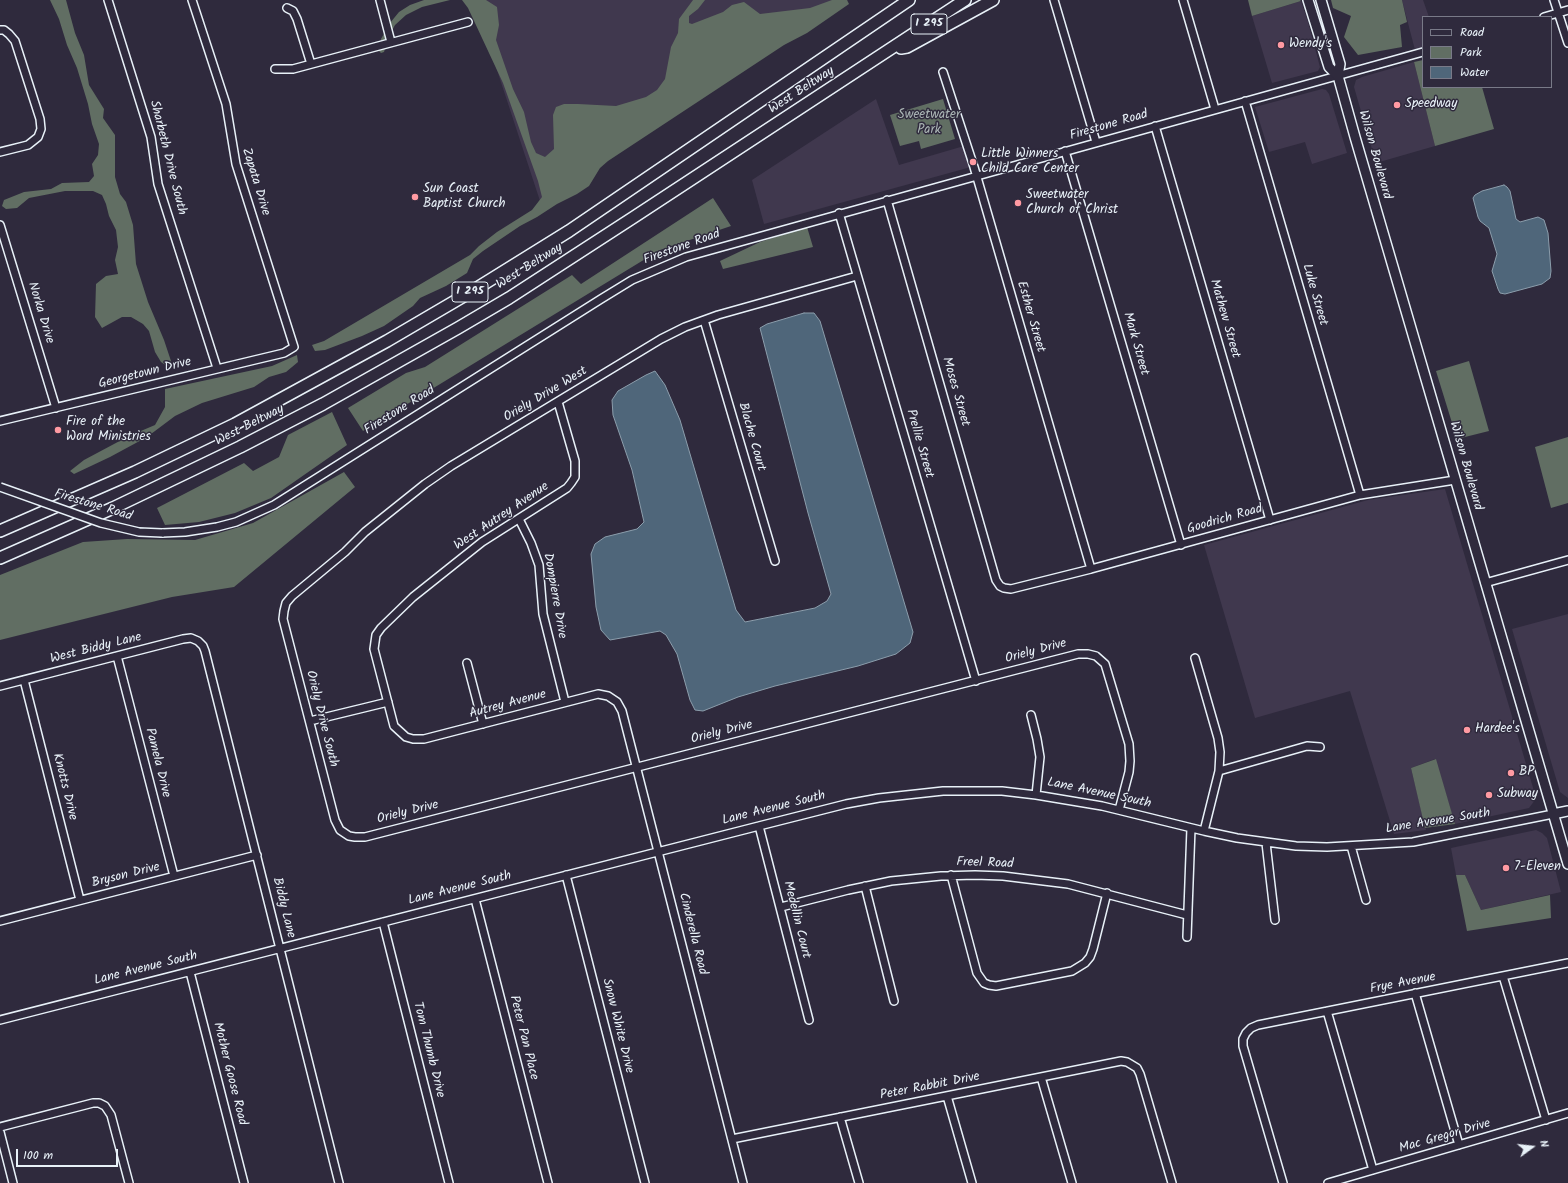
<!DOCTYPE html>
<style>
body{margin:0}
#map{position:relative;width:1568px;height:1183px;overflow:hidden;background:#2f2a3d;font-family:Kalam,sans-serif}
canvas{display:block}
.legend{position:absolute;left:1422px;top:16px;width:130px;height:72px;box-sizing:border-box;background:#2f2a3d;border:1px solid #797a88;margin:0;padding:5px 7px;list-style:none;font-size:12px;color:#e8f1f8}
.legend li{display:flex;align-items:center;gap:8px;height:20px}
.legend b{width:20px;border:1px solid #797a88}
.north{position:absolute;left:1512px;top:1127px;width:40px;height:40px;-webkit-text-stroke:3px #2f2a3d;paint-order:stroke;rotate:75deg;font-size:11px;font-weight:700;line-height:16px;text-align:center;color:#e8f1f8}
.north::after{content:'';display:block;margin:auto;width:14px;height:18px;background:#e8f1f8;clip-path:polygon(50% 0,100% 100%,50% 72%,0 100%)}
.scale{position:absolute;left:16px;top:1149px;width:102px;height:18px;box-sizing:border-box;border:2px solid #e8f1f8;border-top:0;padding-left:5px;font-size:12px;line-height:14px;white-space:nowrap;color:#e8f1f8;-webkit-text-stroke:3px #2f2a3d;paint-order:stroke}
</style>
<div id="map">
<canvas width="1568" height="1183"></canvas>
<ul class="legend">
<li><b style="height:5px;background:#2f2a3d"></b>Road</li>
<li><b style="height:11px;background:#616e63"></b>Park</li>
<li><b style="height:11px;background:#4f667a"></b>Water</li>
</ul>
<div class="north">N</div>
<div class="scale">100 m</div>
</div>
<script>
const ctx = document.querySelector('canvas').getContext('2d');
ctx.lineJoin = 'round';
function fill(path, color) { ctx.fillStyle = color; ctx.fill(path, 'evenodd'); }
const poly = rows => new Path2D(rows.map(r => 'M' + r).join(''));
function strokePath(path, color, width, dash) { ctx.strokeStyle = color; ctx.lineWidth = width; ctx.lineCap = dash ? 'butt' : 'round'; ctx.setLineDash(dash || []); ctx.stroke(path); }
function label(font, color, halo, rows, align = 'center') {
  ctx.font = font + ' Kalam,sans-serif'; ctx.lineWidth = 3; ctx.setLineDash([]); ctx.textBaseline = 'middle'; ctx.strokeStyle = halo; ctx.fillStyle = color; for (const [text, x, y, turn = 0] of rows) {
    ctx.save(); ctx.translate(x, y); ctx.rotate((+turn || 0) * Math.PI / 180); ctx.textAlign = isNaN(turn) ? turn : align; if (halo) ctx.strokeText(text, 0, 0); ctx.fillText(text, 0, 0); ctx.restore();
  }
}
fill(poly([
 [474,0,848,0,541,204],
 [1402,0,1423,0,1429,17,1423,17,1423,48,1415,50],
 [1301,1,1308,22,1320,67,1318,71,1272,83,1252,16],
 [1414,62,1435,146,1376,163,1354,87,1356,80,1362,77],
 [1322,89,1326,90,1329,94,1347,153,1312,164,1305,142,1269,152,1255,107],
 [876,99,899,165,964,146,971,167,764,224,752,180],
 [1445,489,1534,791,1535,800,1529,808,1455,824,1435,759,1411,768,1426,830,1394,834,1350,691,1255,718,1204,545,1368,500],
 [1568,614,1568,798,1560,792,1512,629],
 [1536,830,1542,833,1547,838,1561,892,1481,910,1465,875,1456,875,1451,848]
]), '#40384e');
fill(poly([
 [50,0,66,0,75,33,84,55,89,85,104,109,103,118,115,135,115,177,120,194,126,202,133,225,136,264,148,302,164,340,172,364,171,366,168,367,161,362,155,352,149,331,143,324,131,317,122,317,102,328,95,317,96,284,106,276,118,274,115,260,118,247,116,230,109,216,106,204,102,195,93,191,65,191,29,198,17,208,6,209,2,206,4,200,24,192,51,189,62,183,89,182,94,176,92,164,98,155,99,144,92,124,88,104,77,68,67,45,59,19],
 [424,0,450,0,422,7,406,15,395,25,388,38,384,52,381,53,379,51,381,39,390,23,399,12,410,5],
 [462,0,486,0,497,7,499,25,496,40,513,89,524,112,531,142,536,153,545,157,554,149,553,115,556,107,564,104,578,104,616,106,646,97,657,90,665,79,671,47,678,33,679,19,693,0,705,0,698,9,689,16,689,23,692,24,723,12,732,5,744,2,760,14,810,8,832,0,847,0,849,4,807,33,784,45,608,161,600,168,589,186,577,194,557,204,537,217,520,226,483,251,473,259,467,273,446,286,420,298,413,306,384,326,362,336,325,350,315,351,312,345,324,341,470,255,479,246,497,232,532,210,542,197,538,181,503,83,468,8],
 [1248,0,1300,0,1301,1,1252,16],
 [1331,0,1402,0,1407,22,1400,25,1402,47,1358,55,1344,37,1351,16,1333,8],
 [1423,60,1423,87,1482,87,1494,129,1435,146,1414,62],
 [943,99,955,139,921,149,919,141,900,146,890,115],
 [713,198,731,226,660,250,363,431,348,408,406,373,425,367,572,275,581,284],
 [807,227,813,247,723,269,720,261,760,242],
 [297,355,298,362,286,372,269,377,254,387,202,403,175,416,147,437,110,457,74,474,70,471,84,460,129,436,155,425,165,407,165,389,272,366],
 [1469,361,1489,431,1457,439,1436,371],
 [332,412,347,445,271,498,235,513,199,522,165,525,157,508,244,463,253,471,279,457,288,435],
 [1568,437,1568,503,1551,508,1535,447],
 [344,472,355,487,234,587,172,597,0,640,0,575,83,542,127,539,195,540,253,523],
 [1436,759,1455,824,1425,828,1411,768],
 [1456,875,1465,875,1481,910,1550,895,1551,918,1467,931]
]), '#616e63');
const water = poly([
 [1504,185,1507,187,1510,191,1516,219,1520,222,1538,217,1544,220,1548,233,1551,271,1550,278,1542,284,1505,294,1500,293,1498,289,1492,271,1497,254,1489,228,1480,221,1478,217,1473,198,1475,195,1482,191,1504,185],
 [804,313,814,313,820,321,913,632,910,643,896,654,858,666,775,686,738,697,703,711,695,710,690,700,677,654,666,635,660,631,610,640,601,630,596,607,591,554,595,544,605,537,637,529,644,522,632,470,613,415,612,400,618,391,646,375,655,371,665,385,680,420,736,610,745,622,815,608,827,601,831,594,808,513,760,328,767,324,804,313]
]);
fill(water, '#4f667a');
strokePath(water, '#8c9eac', 1);
const minor = poly([
 [108,0,151,137,158,184,217,368],
 [380,0,391,42],
 [1054,0,1096,142],
 [1183,0,1215,109],
 [1554,0,1568,43],
 [287,8,293,11,297,19,311,64],
 [1544,17,1568,10],
 [0,30,4,30,9,34,15,41,40,119,41,129,38,137,28,145,0,152],
 [275,69,293,69,468,22],
 [943,72,974,167,1091,569],
 [1245,101,1360,495],
 [1155,126,1270,520],
 [1065,151,1181,545],
 [887,200,996,580,1000,586,1004,588,1011,589,1091,569,1360,495,1455,480],
 [839,213,976,681],
 [0,225,56,408],
 [857,276,718,315,685,327,661,339,451,466,425,484,365,532,345,552,292,596,286,603,284,611,283,619,335,820,340,830,349,836,355,837,365,837,1078,654,1088,654,1096,656,1105,664,1129,744,1130,761,1129,772,1119,810],
 [704,320,775,561],
 [558,402,575,461,575,477,571,483,567,488,482,542,413,597,381,628,376,635,374,649,394,726,406,737,413,739,424,739,598,694,608,696,617,702,622,711,743,1183],
 [0,421,263,358,284,353,294,347,236,164,226,104,192,0],
 [519,519,531,543,539,565,543,614,565,702],
 [162,533,185,532,217,527,236,522,274,505,601,299,632,280,686,257,1423,52],
 [1485,583,1568,560],
 [117,656,174,876],
 [1195,658,1218,738,1220,752,1219,771,1204,831],
 [467,663,483,724],
 [24,680,80,900],
 [0,686,183,639,191,638,198,641,203,646,205,651,339,1183],
 [1031,715,1037,739,1040,757,1036,795],
 [310,721,388,702],
 [1219,771,1307,746,1320,747],
 [759,826,809,1020],
 [1266,843,1275,920],
 [1351,846,1366,900],
 [566,875,645,1183],
 [951,875,977,973,984,983,989,985,996,986,1072,971,1085,963,1090,957,1093,949,1107,893],
 [865,886,894,1001],
 [475,899,548,1183],
 [781,907,848,890,891,881,941,876,975,875,1003,876,1068,884,1187,915],
 [0,921,257,855],
 [383,922,449,1183],
 [1187,937,1191,828],
 [190,972,244,1183],
 [1503,976,1546,1120],
 [1415,993,1459,1145],
 [1327,1011,1373,1170],
 [0,1020,759,826,846,804,879,798,943,791,1002,791,1036,795,1102,806,1204,831,1237,838,1296,846,1327,847,1413,842,1553,814],
 [1041,1077,1072,1183],
 [947,1096,972,1183],
 [840,1117,859,1183],
 [0,1127,93,1103,99,1103,105,1106,111,1115,129,1183],
 [0,1132,13,1183],
 [732,1139,1121,1061,1127,1062,1137,1068,1140,1074,1172,1183],
 [1283,1183,1243,1046,1243,1039,1246,1033,1251,1028,1258,1025,1568,963],
 [1328,1183,1568,1113]
]);
const major = poly([
 [1308,0,1329,67,1338,76],
 [1321,0,1340,64,1338,76,1355,137,1568,864],
 [1553,814,1568,811]
]);
const highway = poly([
 [901,48,907,47,993,0],
 [0,531,135,472,235,424,387,341,474,290,569,231,909,0],
 [0,558,113,508,240,447,323,404,458,328,509,298,634,217,965,0]
]);
strokePath(minor, '#e8f1f8', 10);
strokePath(major, '#e8f1f8', 12);
strokePath(highway, '#e8f1f8', 14);
strokePath(minor, '#2f2a3d', 7);
strokePath(major, '#2f2a3d', 9);
strokePath(highway, '#2f2a3d', 11);
const minorBridge = poly([
 [0,487,101,523,139,532,162,533]
]);
strokePath(minorBridge, '#e8f1f8', 10, []);
strokePath(minorBridge, '#2f2a3d', 7);
for (const [x, y, r, color] of [
 [1281,45,4,"#ff9aa2"],
 [1397,105,4,"#ff9aa2"],
 [973,162,4,"#ff9aa2"],
 [415,197,4,"#ff9aa2"],
 [1018,203,4,"#ff9aa2"],
 [58,430,4,"#ff9aa2"],
 [1467,730,4,"#ff9aa2"],
 [1511,773,4,"#ff9aa2"],
 [1489,795,4,"#ff9aa2"],
 [1506,868,4,"#ff9aa2"]
]) { const dot = new Path2D(); dot.arc(x, y, r, 0, 2 * Math.PI); ctx.fillStyle = color; ctx.fill(dot); strokePath(dot, '#2f2a3d', 1.5); }
for (const [x, y, w] of [
 [929,24,36],
 [470,292,36]
]) { const box = new Path2D(); box.roundRect(x - w / 2, y - 10, w, 20, 3); ctx.fillStyle = '#2f2a3d'; ctx.fill(box); strokePath(box, '#e8f1f8', 1); }
label('bold 12px', '#e8f1f8', null, [
 ["I 295",929,24],
 ["I 295",470,292]
]);
label('13px', '#e8f1f8', '#2f2a3d', [
 ["Wendy's",1289,45],
 ["Speedway",1405,105],
 ["Little Winners",981,155],
 ["Child Care Center",981,170],
 ["Sun Coast",423,190],
 ["Baptist Church",423,205],
 ["Sweetwater",1026,196],
 ["Church of Christ",1026,211],
 ["Fire of the",66,423],
 ["Word Ministries",66,438],
 ["Hardee's",1475,730],
 ["BP",1519,773],
 ["Subway",1497,795],
 ["7-Eleven",1514,868]
], 'left');
label('13px', '#e8f1f8', '#2f2a3d', [
 ["West Beltway",802,91,-33],
 ["Firestone Road",1109,126,-16],
 ["Wilson Boulevard",1374,155,74],
 ["Sharbeth Drive South",167,158,76],
 ["Zapata Drive",255,182,73],
 ["Firestone Road",682,248,-20],
 ["West Beltway",530,267,-32],
 ["Luke Street",1314,295,74],
 ["Norka Drive",40,313,73],
 ["Esther Street",1030,317,74],
 ["Mathew Street",1224,319,74],
 ["Mark Street",1135,344,74],
 ["Georgetown Drive",145,374,-14],
 ["Moses Street",955,392,74],
 ["Oriely Drive West",546,395,-31],
 ["Firestone Road",400,411,-32],
 ["West Beltway",250,426,-27],
 ["Blache Court",751,437,74],
 ["Prellie Street",919,444,74],
 ["Wilson Boulevard",1465,466,74],
 ["Firestone Road",93,506,17],
 ["West Autrey Avenue",502,517,-34],
 ["Goodrich Road",1225,520,-16],
 ["Dompierre Drive",554,596,80],
 ["West Biddy Lane",96,649,-14],
 ["Oriely Drive",1036,652,-15],
 ["Autrey Avenue",508,705,-15],
 ["Oriely Drive South",321,719,76],
 ["Oriely Drive",722,733,-14],
 ["Pamela Drive",157,763,76],
 ["Knotts Drive",64,787,76],
 ["Lane Avenue South",1099,794,12],
 ["Lane Avenue South",774,809,-14],
 ["Oriely Drive",408,813,-14],
 ["Lane Avenue South",1438,822,-9],
 ["Freel Road",985,864,2],
 ["Bryson Drive",126,876,-14],
 ["Lane Avenue South",460,889,-14],
 ["Biddy Lane",283,908,76],
 ["Medellin Court",796,920,76],
 ["Cinderella Road",692,934,76],
 ["Lane Avenue South",146,969,-14],
 ["Frye Avenue",1403,984,-11],
 ["Snow White Drive",617,1026,76],
 ["Peter Pan Place",523,1038,76],
 ["Tom Thumb Drive",428,1050,76],
 ["Mother Goose Road",229,1074,76],
 ["Peter Rabbit Drive",930,1087,-11],
 ["Mac Gregor Drive",1445,1137,-16]
]);
label('13px', '#abb6b5', '#2f2a3d', [
 ["Sweetwater",929,116],
 ["Park",929,131]
]);
</script>
